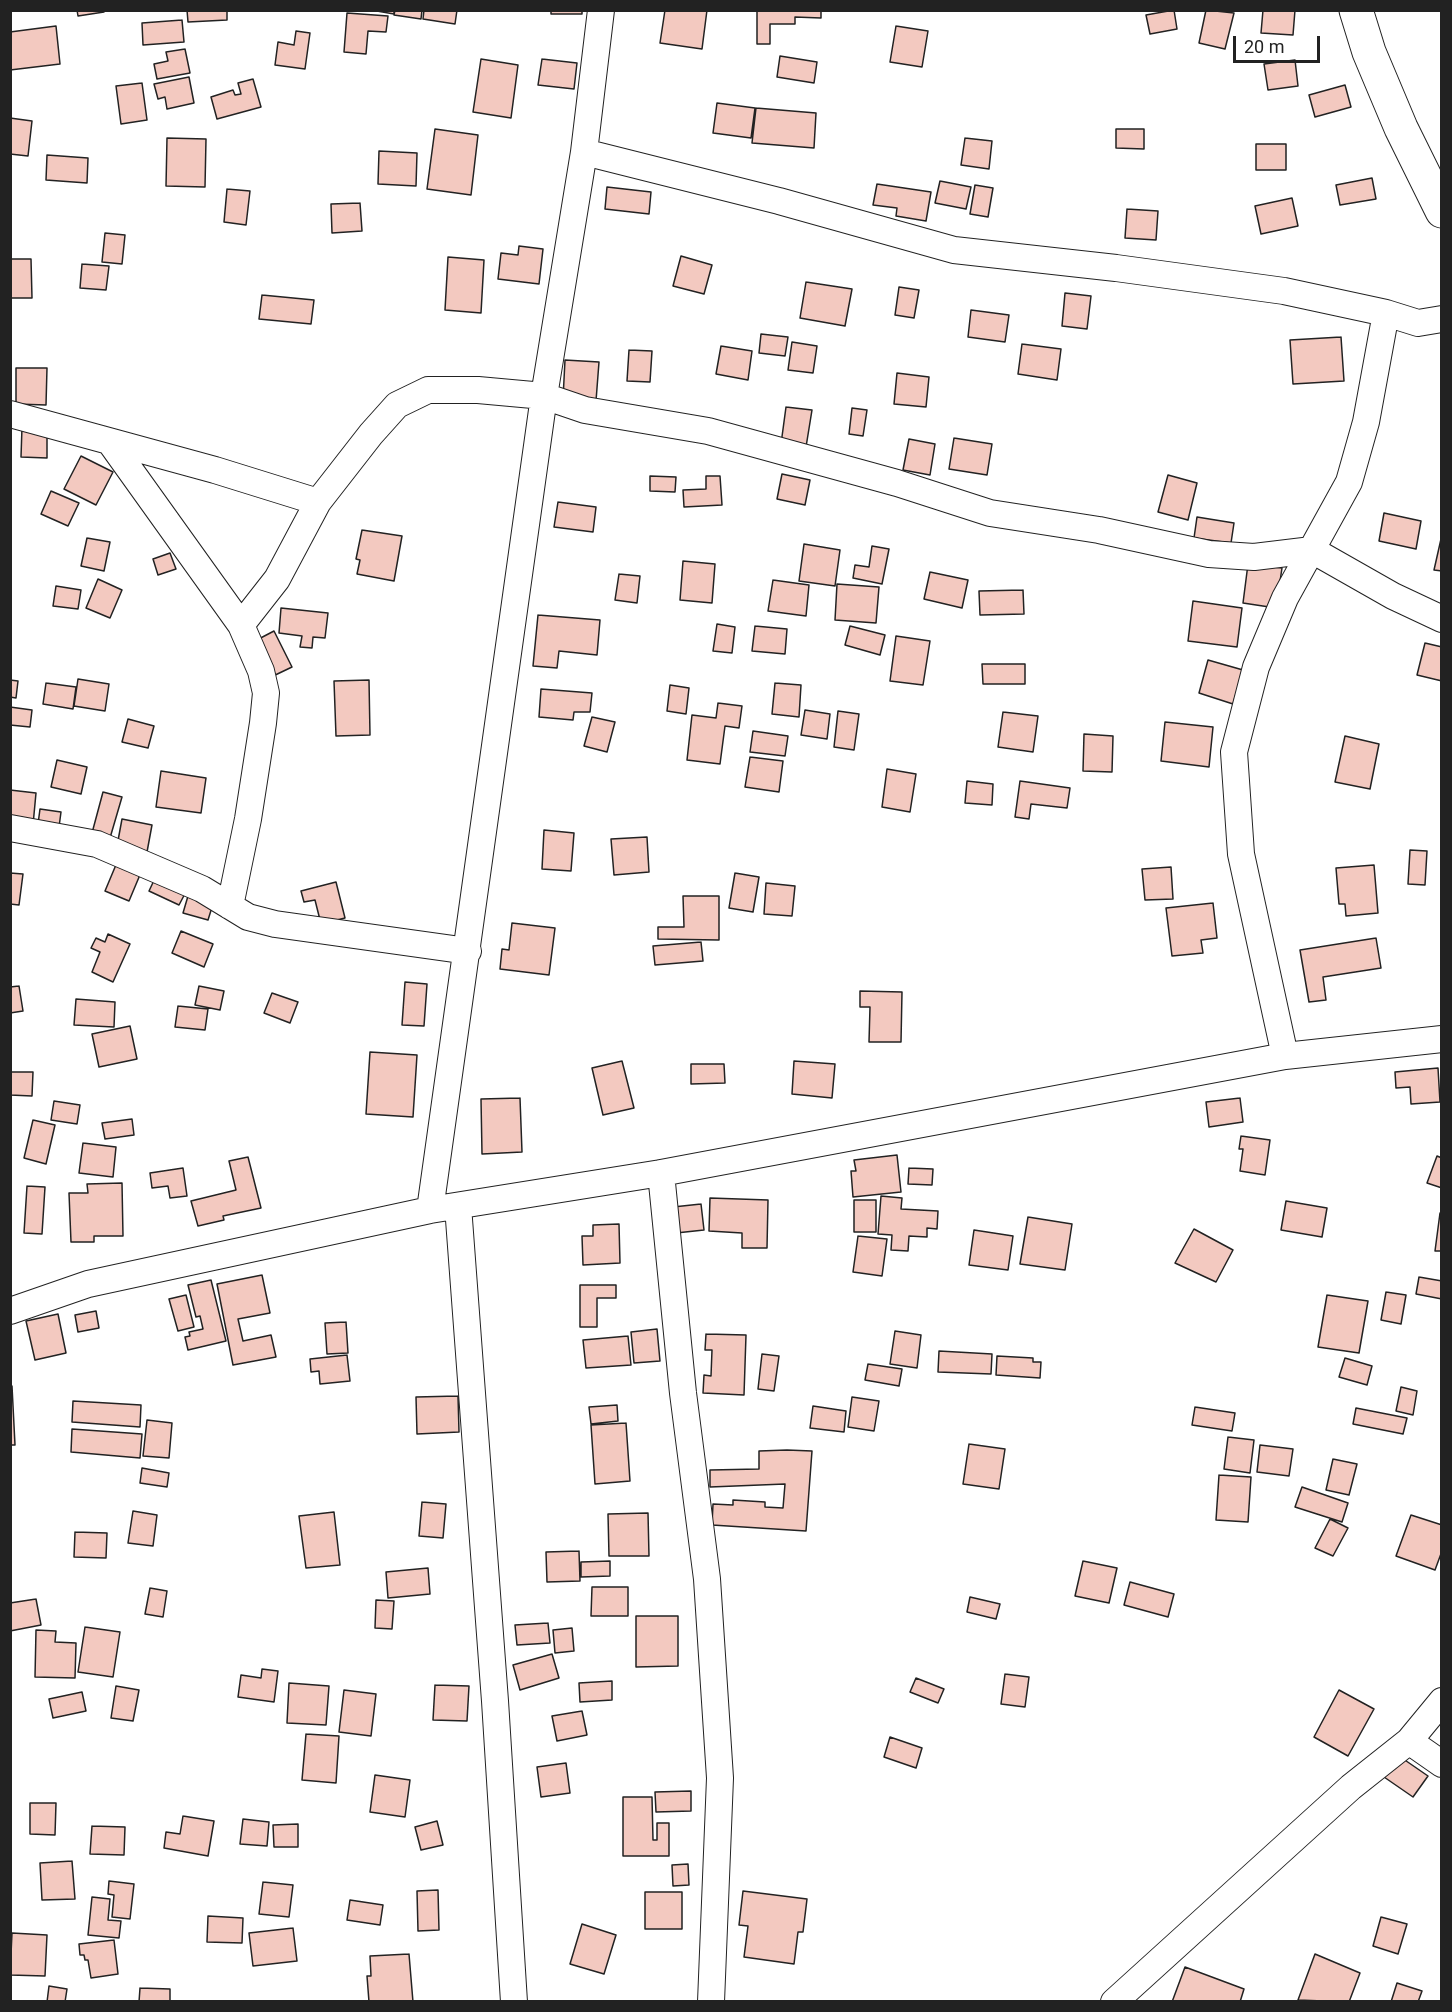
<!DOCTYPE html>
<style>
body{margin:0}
#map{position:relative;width:1452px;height:2012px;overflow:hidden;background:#fff;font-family:Roboto,sans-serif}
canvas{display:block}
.frame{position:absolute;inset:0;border:12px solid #222;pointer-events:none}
.scale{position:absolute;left:1233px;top:36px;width:87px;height:27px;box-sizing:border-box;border:3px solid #222;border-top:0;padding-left:8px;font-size:18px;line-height:21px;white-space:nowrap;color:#222;-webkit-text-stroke:4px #fff;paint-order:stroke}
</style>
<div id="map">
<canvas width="1452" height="2012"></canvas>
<div class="frame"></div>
<div class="scale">20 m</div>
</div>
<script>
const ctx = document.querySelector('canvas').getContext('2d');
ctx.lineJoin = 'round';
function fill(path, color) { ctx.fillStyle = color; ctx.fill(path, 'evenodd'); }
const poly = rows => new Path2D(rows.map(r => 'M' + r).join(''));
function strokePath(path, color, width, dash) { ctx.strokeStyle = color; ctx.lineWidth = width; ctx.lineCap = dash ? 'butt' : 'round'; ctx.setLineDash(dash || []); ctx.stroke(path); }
const building = poly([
 [77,10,104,10,104,12,78,16,77,10],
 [187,10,227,10,227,20,188,22,187,10],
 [371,10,394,10,394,14,371,10],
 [395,10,422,10,421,19,394,15,395,10],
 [424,10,457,10,455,24,423,19,424,10],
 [551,10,582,10,582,14,551,14,551,10],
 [665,10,707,10,702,49,660,43,665,10],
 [757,10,821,10,821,18,795,17,795,24,770,24,770,44,757,44,757,10],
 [1174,10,1177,29,1150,34,1146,15,1174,10],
 [1206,10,1234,13,1225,49,1199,43,1206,10],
 [1263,10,1295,10,1293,35,1261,33,1263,10],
 [347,13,388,16,386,32,368,31,366,54,344,52,347,13],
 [182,20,184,42,143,45,142,23,182,20],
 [56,26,60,64,10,70,10,32,56,26],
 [896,26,928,31,922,67,890,62,896,26],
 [296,31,310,33,305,69,275,65,278,42,294,45,296,31],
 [185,49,190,73,157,79,154,64,168,61,166,52,185,49],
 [780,56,817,62,814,83,777,77,780,56],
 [481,59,518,65,511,118,473,112,481,59],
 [542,59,577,63,574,89,538,85,542,59],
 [1295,60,1298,86,1268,90,1264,64,1295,60],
 [189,77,194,103,167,109,165,97,158,99,154,84,189,77],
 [253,79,261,107,217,119,211,97,233,90,235,95,241,94,238,83,253,79],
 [142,83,147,120,121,124,116,86,142,83],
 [1345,85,1351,107,1315,117,1309,95,1345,85],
 [717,103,755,108,751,138,713,133,717,103],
 [756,108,816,113,814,148,752,143,756,108],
 [10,118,32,121,28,156,10,154,10,118],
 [435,129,478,135,471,195,427,189,435,129],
 [1116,129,1144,129,1144,149,1116,148,1116,129],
 [167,138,206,139,205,187,166,186,167,138],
 [965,138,992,141,989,169,961,165,965,138],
 [1256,144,1286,144,1286,170,1256,170,1256,144],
 [379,151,417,153,416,186,378,184,379,151],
 [47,155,88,158,87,183,46,180,47,155],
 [1372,178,1376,199,1340,205,1336,185,1372,178],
 [940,181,971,187,966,209,935,203,940,181],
 [877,184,931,192,926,221,896,216,897,208,873,205,877,184],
 [975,185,993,188,988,217,970,214,975,185],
 [607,187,651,192,649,214,605,209,607,187],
 [227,189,250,191,246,225,224,222,227,189],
 [1292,198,1298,226,1261,234,1255,206,1292,198],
 [360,203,362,231,332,233,331,204,360,203],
 [1127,209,1158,211,1156,240,1125,238,1127,209],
 [105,233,125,235,122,264,102,262,105,233],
 [519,246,543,249,539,284,498,279,501,253,518,255,519,246],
 [681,256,712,265,704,294,673,286,681,256],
 [448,257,484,260,481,313,445,310,448,257],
 [10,259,31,259,32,298,10,298,10,259],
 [82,264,109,266,106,290,80,288,82,264],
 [806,282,852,289,845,326,800,318,806,282],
 [899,287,919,290,914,318,895,315,899,287],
 [1065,293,1091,296,1087,329,1062,326,1065,293],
 [262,295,314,300,311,324,259,319,262,295],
 [971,310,1009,315,1005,342,968,337,971,310],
 [761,334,788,337,785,356,759,353,761,334],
 [1341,337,1344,381,1293,384,1290,340,1341,337],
 [792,342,817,346,813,373,788,370,792,342],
 [1022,344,1061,349,1057,380,1018,374,1022,344],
 [721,346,752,351,748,380,716,374,721,346],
 [629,350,652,351,650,382,627,381,629,350],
 [565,360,599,362,596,401,563,399,565,360],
 [16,368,47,368,46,405,16,404,16,368],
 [897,373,929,377,926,407,894,404,897,373],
 [786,407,812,410,806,447,781,444,786,407],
 [852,408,867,410,863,436,849,434,852,408],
 [22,427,47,428,47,458,21,457,22,427],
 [954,438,992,444,987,475,949,469,954,438],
 [909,439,935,444,930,475,903,470,909,439],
 [81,456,113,472,96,505,64,489,81,456],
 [782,474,810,480,805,505,777,499,782,474],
 [1168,475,1197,483,1188,520,1158,512,1168,475],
 [650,476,676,477,675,492,650,491,650,476],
 [706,476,720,476,722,505,684,507,683,490,706,489,706,476],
 [51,491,79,503,68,526,41,514,51,491],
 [558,502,596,507,593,532,554,527,558,502],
 [1384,513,1421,521,1416,549,1379,541,1384,513],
 [1197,517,1234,523,1231,543,1194,538,1197,517],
 [362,530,402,536,394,581,357,574,360,560,356,559,362,530],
 [87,538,110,542,104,571,81,566,87,538],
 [1441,539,1442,539,1442,571,1434,570,1441,539],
 [804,544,840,550,835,586,799,581,804,544],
 [872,546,889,549,882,584,853,578,855,565,869,567,872,546],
 [170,553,176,569,158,575,153,559,170,553],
 [683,561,715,564,712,603,680,600,683,561],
 [1248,564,1282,568,1276,608,1243,603,1248,564],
 [930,572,968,580,962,608,924,599,930,572],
 [619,574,640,576,637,603,615,600,619,574],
 [98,579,122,590,110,618,86,608,98,579],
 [773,580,809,585,806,616,768,611,773,580],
 [837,584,879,587,876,623,835,620,837,584],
 [56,586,81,590,78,609,53,606,56,586],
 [1023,590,1024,614,980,615,979,591,1023,590],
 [1193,601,1242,608,1237,647,1188,641,1193,601],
 [281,608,328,613,325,638,313,637,312,648,300,647,302,636,279,633,281,608],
 [538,615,600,620,597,655,559,651,557,668,533,666,538,615],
 [717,624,735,627,732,653,713,651,717,624],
 [755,626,787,629,785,654,752,651,755,626],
 [850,626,885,635,880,655,845,645,850,626],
 [274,631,292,667,269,678,251,643,274,631],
 [896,636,930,641,923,685,890,681,896,636],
 [1425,643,1442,647,1442,681,1417,675,1425,643],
 [1208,660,1243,670,1233,704,1199,693,1208,660],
 [982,664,1025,664,1025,684,983,684,982,664],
 [78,679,109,684,105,711,74,706,78,679],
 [10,680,18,681,16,698,10,697,10,680],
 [369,680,370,735,336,736,334,681,369,680],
 [46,683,76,687,73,709,43,704,46,683],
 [775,683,801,685,799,717,772,714,775,683],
 [670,685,689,688,686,714,667,711,670,685],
 [541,689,592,693,590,712,574,712,573,720,539,717,541,689],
 [718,703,742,706,739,728,725,726,720,764,687,760,692,715,716,718,718,703],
 [10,707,32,710,30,727,10,725,10,707],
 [805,710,830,714,827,739,801,735,805,710],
 [838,711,859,714,854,750,834,747,838,711],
 [1003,712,1038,716,1033,752,998,747,1003,712],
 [592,717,615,722,607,752,584,746,592,717],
 [128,719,154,726,148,748,122,742,128,719],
 [1165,722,1213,727,1209,767,1161,761,1165,722],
 [753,731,788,736,785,756,750,752,753,731],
 [1084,734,1113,736,1112,772,1083,771,1084,734],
 [1345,736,1379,744,1370,789,1335,782,1345,736],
 [750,757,783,761,779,792,745,787,750,757],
 [57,760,87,767,81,794,51,787,57,760],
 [887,769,916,774,910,812,882,807,887,769],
 [161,771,206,778,201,813,156,807,161,771],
 [967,781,993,784,992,805,965,803,967,781],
 [1020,781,1070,788,1067,808,1031,804,1029,819,1015,817,1020,781],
 [10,790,36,793,33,825,10,823,10,790],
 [103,792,122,797,110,838,92,833,103,792],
 [40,809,61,812,59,827,38,824,40,809],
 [122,819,152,825,147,852,117,846,122,819],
 [544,830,574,833,571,871,542,869,544,830],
 [647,837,649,872,614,875,611,839,647,837],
 [1410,850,1427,851,1425,885,1408,884,1410,850],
 [118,860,142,870,129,901,105,891,118,860],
 [1374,865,1378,913,1346,916,1345,904,1339,904,1336,868,1374,865],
 [1171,867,1173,899,1145,900,1142,869,1171,867],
 [10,873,23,874,19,905,10,904,10,873],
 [735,873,759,877,753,912,729,908,735,873],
 [157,874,188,888,179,905,149,891,157,874],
 [336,882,345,918,321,924,315,900,304,902,301,891,336,882],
 [766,883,795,886,792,916,764,914,766,883],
 [188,896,213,904,208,920,183,913,188,896],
 [683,896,719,896,719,940,658,939,658,927,684,927,683,896],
 [1213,903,1217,938,1201,940,1203,953,1172,956,1166,908,1213,903],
 [512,923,555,928,549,975,500,969,502,949,509,950,512,923],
 [181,931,213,944,204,967,172,953,181,931],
 [108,934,130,944,113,982,92,972,100,952,91,948,96,938,105,942,108,934],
 [1376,938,1381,968,1323,977,1326,1000,1309,1002,1300,950,1376,938],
 [701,942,703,961,655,965,653,946,701,942],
 [405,982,427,984,424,1026,402,1025,405,982],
 [19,986,23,1011,10,1013,10,987,19,986],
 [199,986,224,991,220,1010,195,1005,199,986],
 [860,991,902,992,901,1042,869,1042,870,1007,860,1007,860,991],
 [272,993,298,1002,290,1023,264,1013,272,993],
 [76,999,115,1002,114,1027,74,1025,76,999],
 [178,1006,208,1009,205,1030,175,1027,178,1006],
 [130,1026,137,1059,99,1067,92,1034,130,1026],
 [370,1052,417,1055,413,1117,366,1114,370,1052],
 [622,1061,634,1108,603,1115,592,1068,622,1061],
 [794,1061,835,1064,832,1098,792,1094,794,1061],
 [691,1064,724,1064,725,1083,691,1084,691,1064],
 [1438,1068,1440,1102,1411,1104,1410,1087,1396,1088,1395,1072,1438,1068],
 [10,1072,33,1072,32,1096,10,1095,10,1072],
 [520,1098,522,1152,482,1154,481,1099,520,1098],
 [1240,1098,1243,1122,1209,1127,1206,1102,1240,1098],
 [54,1101,80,1105,77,1124,51,1120,54,1101],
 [132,1119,134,1135,105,1139,102,1123,132,1119],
 [33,1120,55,1125,46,1164,24,1158,33,1120],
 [1241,1136,1270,1140,1265,1175,1240,1171,1243,1149,1239,1149,1241,1136],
 [83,1143,116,1147,113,1177,79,1173,83,1143],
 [897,1155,901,1192,853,1197,851,1171,856,1171,854,1160,897,1155],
 [1437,1156,1442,1158,1442,1188,1427,1183,1437,1156],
 [248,1157,261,1208,223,1216,224,1220,198,1226,191,1201,236,1190,229,1161,248,1157],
 [183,1168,187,1196,170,1198,168,1186,152,1188,150,1173,183,1168],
 [909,1168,933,1169,932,1185,908,1184,909,1168],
 [122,1183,123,1236,94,1236,94,1242,71,1242,69,1193,88,1193,87,1184,122,1183],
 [27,1186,45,1187,42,1234,24,1233,27,1186],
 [881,1196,902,1198,901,1209,938,1211,937,1229,927,1228,927,1237,909,1236,908,1251,891,1250,892,1235,878,1234,881,1196],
 [710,1198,768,1200,767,1248,742,1248,742,1233,709,1231,710,1198],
 [854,1200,876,1200,876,1232,854,1232,854,1200],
 [1286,1201,1327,1208,1322,1237,1281,1230,1286,1201],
 [701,1204,704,1230,676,1233,673,1207,701,1204],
 [1440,1213,1442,1213,1442,1251,1435,1251,1440,1213],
 [1028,1217,1072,1224,1065,1270,1020,1264,1028,1217],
 [619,1224,620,1263,583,1265,582,1236,593,1236,593,1225,619,1224],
 [1194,1229,1233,1250,1216,1282,1175,1263,1194,1229],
 [974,1230,1013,1236,1008,1270,969,1265,974,1230],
 [858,1236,887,1239,882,1276,853,1272,858,1236],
 [262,1275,270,1313,238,1319,243,1341,271,1335,276,1357,233,1365,217,1284,262,1275],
 [1419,1277,1442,1281,1442,1299,1416,1294,1419,1277],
 [211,1280,226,1341,188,1350,185,1337,190,1336,189,1332,203,1329,200,1316,196,1317,188,1285,211,1280],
 [580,1285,616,1285,616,1298,597,1298,597,1327,580,1327,580,1285],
 [1386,1292,1406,1295,1401,1324,1381,1320,1386,1292],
 [186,1295,194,1327,178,1331,169,1299,186,1295],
 [1327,1295,1368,1301,1359,1353,1318,1347,1327,1295],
 [96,1311,99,1328,78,1332,75,1315,96,1311],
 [58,1314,66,1353,35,1360,26,1321,58,1314],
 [346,1322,348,1353,327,1354,325,1323,346,1322],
 [657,1329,660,1361,634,1363,631,1332,657,1329],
 [895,1331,921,1335,917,1368,890,1364,895,1331],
 [706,1334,746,1335,744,1395,703,1393,704,1375,711,1376,712,1350,705,1350,706,1334],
 [628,1336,631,1365,586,1368,583,1340,628,1336],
 [939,1351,992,1354,991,1374,938,1372,939,1351],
 [762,1354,779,1356,774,1391,758,1389,762,1354],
 [347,1355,350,1381,320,1384,319,1371,311,1372,310,1359,347,1355],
 [997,1356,1033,1358,1033,1362,1041,1362,1040,1378,996,1375,997,1356],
 [1345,1358,1372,1366,1367,1385,1339,1377,1345,1358],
 [868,1364,902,1369,899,1386,865,1380,868,1364],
 [10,1386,12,1386,15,1445,10,1445,10,1386],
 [1401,1387,1417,1391,1413,1415,1396,1411,1401,1387],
 [458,1396,459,1432,417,1434,416,1397,458,1396],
 [852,1397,879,1401,874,1431,848,1427,852,1397],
 [73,1401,141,1405,140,1427,72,1422,73,1401],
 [617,1405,618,1421,591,1424,589,1407,617,1405],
 [813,1406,846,1411,844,1432,810,1428,813,1406],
 [1195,1407,1235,1413,1232,1431,1192,1425,1195,1407],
 [1356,1408,1407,1418,1403,1434,1353,1424,1356,1408],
 [147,1420,172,1423,169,1458,143,1456,147,1420],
 [626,1423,630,1481,595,1484,591,1425,626,1423],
 [72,1429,142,1434,140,1458,71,1452,72,1429],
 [1228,1437,1254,1440,1250,1473,1224,1469,1228,1437],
 [969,1444,1005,1449,999,1489,963,1484,969,1444],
 [1260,1445,1293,1449,1289,1476,1257,1472,1260,1445],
 [787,1450,812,1451,806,1531,712,1525,713,1504,733,1505,733,1500,765,1502,765,1507,783,1508,785,1484,710,1487,710,1470,759,1469,759,1451,787,1450],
 [1333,1459,1357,1464,1349,1495,1326,1490,1333,1459],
 [142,1468,169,1473,167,1487,140,1483,142,1468],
 [1219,1475,1251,1477,1248,1522,1216,1520,1219,1475],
 [1302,1487,1348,1503,1342,1522,1295,1507,1302,1487],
 [422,1502,446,1504,443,1538,419,1536,422,1502],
 [133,1511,157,1515,153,1546,128,1543,133,1511],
 [334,1512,340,1565,306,1568,299,1516,334,1512],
 [648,1513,649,1556,609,1556,608,1514,648,1513],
 [1411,1515,1442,1525,1442,1551,1435,1570,1396,1556,1411,1515],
 [1330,1519,1348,1528,1333,1556,1315,1548,1330,1519],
 [75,1532,107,1533,106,1558,74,1557,75,1532],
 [579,1551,580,1581,547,1582,546,1552,579,1551],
 [610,1561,610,1576,581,1577,581,1562,610,1561],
 [1083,1561,1117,1568,1109,1603,1075,1596,1083,1561],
 [428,1568,430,1594,388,1598,386,1572,428,1568],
 [1130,1582,1174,1594,1168,1617,1124,1605,1130,1582],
 [592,1587,628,1587,628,1616,591,1616,592,1587],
 [150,1588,167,1591,163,1617,145,1614,150,1588],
 [970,1597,1000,1604,996,1619,967,1612,970,1597],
 [36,1599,41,1625,10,1631,10,1603,36,1599],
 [376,1600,394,1601,392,1629,375,1628,376,1600],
 [636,1616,678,1616,678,1666,636,1667,636,1616],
 [548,1623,550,1643,517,1645,515,1625,548,1623],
 [85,1627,120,1632,113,1677,78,1672,85,1627],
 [572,1628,574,1651,555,1653,553,1630,572,1628],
 [36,1630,56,1631,55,1642,76,1643,75,1678,35,1677,36,1630],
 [552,1654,559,1678,520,1690,513,1665,552,1654],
 [262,1669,278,1671,274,1702,238,1697,241,1675,261,1678,262,1669],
 [1005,1674,1029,1677,1025,1707,1001,1704,1005,1674],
 [916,1678,944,1689,938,1703,910,1692,916,1678],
 [612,1681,612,1700,580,1702,579,1683,612,1681],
 [289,1683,329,1686,326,1725,287,1723,289,1683],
 [435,1685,469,1686,467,1721,433,1720,435,1685],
 [116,1686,139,1690,133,1721,111,1718,116,1686],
 [344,1690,376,1694,371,1736,339,1732,344,1690],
 [1339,1690,1374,1709,1348,1756,1314,1737,1339,1690],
 [82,1692,86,1711,53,1718,49,1699,82,1692],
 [582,1711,587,1735,557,1741,552,1716,582,1711],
 [306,1734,339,1736,336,1783,302,1780,306,1734],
 [890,1737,922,1748,916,1768,884,1757,890,1737],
 [1399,1756,1428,1776,1413,1797,1384,1777,1399,1756],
 [566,1763,570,1793,541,1797,537,1767,566,1763],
 [375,1775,410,1780,405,1817,370,1812,375,1775],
 [691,1791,691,1811,656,1812,655,1792,691,1791],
 [623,1797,652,1797,653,1840,657,1840,657,1823,669,1823,669,1856,623,1856,623,1797],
 [30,1803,56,1803,55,1835,30,1834,30,1803],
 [183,1816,214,1821,208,1856,164,1848,166,1832,180,1834,183,1816],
 [243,1819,269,1822,267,1846,240,1844,243,1819],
 [437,1821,443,1845,421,1850,415,1827,437,1821],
 [298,1824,298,1847,274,1847,273,1825,298,1824],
 [92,1826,125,1827,124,1855,90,1854,92,1826],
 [72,1861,75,1899,42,1900,40,1863,72,1861],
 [688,1864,689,1885,673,1886,672,1865,688,1864],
 [109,1881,134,1884,130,1919,112,1917,114,1895,108,1894,109,1881],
 [263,1882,293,1885,289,1917,259,1914,263,1882],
 [438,1890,439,1930,418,1931,417,1891,438,1890],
 [743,1891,807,1899,803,1932,798,1932,794,1964,744,1957,748,1926,739,1925,743,1891],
 [645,1892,682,1892,682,1929,645,1929,645,1892],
 [92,1897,110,1899,108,1920,121,1921,119,1938,88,1935,92,1897],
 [350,1900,383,1905,380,1925,347,1920,350,1900],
 [208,1916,243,1918,242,1943,207,1942,208,1916],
 [1381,1917,1407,1924,1398,1954,1373,1946,1381,1917],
 [582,1924,616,1935,604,1974,570,1964,582,1924],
 [293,1928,297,1961,253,1966,249,1933,293,1928],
 [12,1933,47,1935,45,1976,10,1975,12,1933],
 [114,1940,118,1974,91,1978,88,1960,85,1960,84,1955,80,1955,79,1944,114,1940],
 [409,1954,413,2002,369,2002,367,1976,371,1976,370,1956,409,1954],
 [1315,1954,1360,1973,1349,2002,1298,2000,1315,1954],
 [1185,1967,1244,1989,1240,2002,1172,2002,1185,1967],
 [1397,1983,1422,1991,1418,2002,1391,2002,1397,1983],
 [49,1986,67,1989,65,2002,47,2002,49,1986],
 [140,1988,170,1989,170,2002,139,2002,140,1988]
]);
fill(building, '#f3c9c0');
strokePath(building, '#222', 1.5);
const street = poly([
 [584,152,779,201,954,250,1116,268,1284,291,1386,313,1418,323,1442,319],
 [10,414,215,470,318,502],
 [110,442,241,625,261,671,266,693,263,723,248,819,230,906],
 [241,625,277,579,318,502,371,434,397,405,428,390,478,390,544,396,585,410,708,431,897,483,990,513,1099,530,1209,554,1254,557,1312,550,1393,596,1442,619],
 [10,828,97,844,202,889,248,917,275,924,468,951],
 [1285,1056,1241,854,1234,752,1256,667,1285,598,1349,482,1366,422,1386,313],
 [661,1173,683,1393,707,1579,720,1778,711,2002],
 [458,1206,495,1701,514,2002],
 [430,1210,544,396,584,152,601,10],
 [10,1311,88,1284,430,1210,661,1173,1285,1056,1442,1039],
 [1409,1741,1442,1764],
 [1114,2002,1351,1787,1409,1741,1442,1701]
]);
const secondary = poly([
 [1356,10,1369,52,1401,128,1442,211]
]);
strokePath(street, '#222', 28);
strokePath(secondary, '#222', 35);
strokePath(street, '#fff', 26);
strokePath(secondary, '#fff', 33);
</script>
